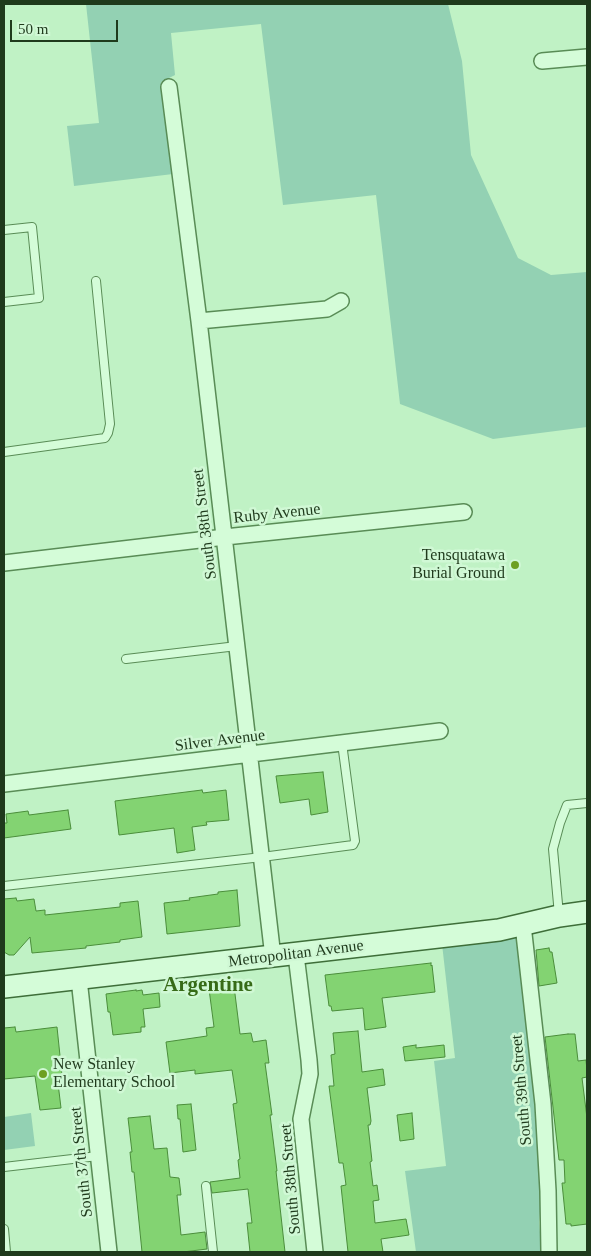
<!DOCTYPE html>
<style>
body{margin:0}
#map{position:relative;width:591px;height:1256px;overflow:hidden;background:#c0f2c5;font-family:"Times New Roman",serif}
canvas{display:block}
.frame{position:absolute;inset:0;border:5px solid #1f3a1c;pointer-events:none}
.scale{position:absolute;left:10px;top:20px;width:108px;height:22px;box-sizing:border-box;border:2px solid #1f3a1c;border-top:0;padding-left:6px;font-size:15px;line-height:18px;white-space:nowrap;color:#1f3a1c;-webkit-text-stroke:4px #d0f8d5;paint-order:stroke}
</style>
<div id="map">
<canvas width="591" height="1256"></canvas>
<div class="frame"></div>
<div class="scale">50 m</div>
</div>
<script>
const ctx = document.querySelector('canvas').getContext('2d');
ctx.lineJoin = 'round';
function fill(path, color) { ctx.fillStyle = color; ctx.fill(path, 'evenodd'); }
const poly = rows => new Path2D(rows.map(r => 'M' + r).join(''));
function strokePath(path, color, width, dash) { ctx.strokeStyle = color; ctx.lineWidth = width; ctx.lineCap = dash ? 'butt' : 'round'; ctx.setLineDash(dash || []); ctx.stroke(path); }
function label(font, color, halo, rows, align = 'center') {
  ctx.font = font + ' "Times New Roman",serif'; ctx.lineWidth = 5; ctx.setLineDash([]); ctx.textBaseline = 'middle'; ctx.strokeStyle = halo; ctx.fillStyle = color; for (const [text, x, y, turn = 0] of rows) {
    ctx.save(); ctx.translate(x, y); ctx.rotate((+turn || 0) * Math.PI / 180); ctx.textAlign = isNaN(turn) ? turn : align; if (halo) ctx.strokeText(text, 0, 0); ctx.fillText(text, 0, 0); ctx.restore();
  }
}
fill(poly([
 [86,4,448,4,462,61,471,155,518,258,551,275,587,272,587,427,493,439,400,404,376,195,283,205,261,24,171,33,175,75,161,82,173,174,74,186,67,126,99,123],
 [514,935,519,942,541,1171,541,1202,539,1222,542,1252,416,1252,405,1171,446,1166,434,1061,455,1058,442,944],
 [31,1113,35,1146,4,1150,4,1117]
]), '#93d1b3');
const building = poly([
 [323,772,328,812,311,815,309,799,280,803,276,776,323,772],
 [202,790,203,793,226,790,229,820,206,822,207,825,192,827,195,850,177,853,174,828,119,835,115,801,202,790],
 [68,810,71,829,4,838,4,823,7,823,6,814,28,811,29,815,68,810],
 [237,890,240,926,167,934,164,903,190,900,189,898,218,894,218,892,237,890],
 [16,898,17,901,34,899,36,911,45,910,45,915,120,907,120,903,138,901,142,937,120,940,120,942,86,946,86,948,32,953,30,937,14,955,9,955,4,952,4,899,16,898],
 [549,948,550,952,552,952,557,983,539,986,536,950,549,948],
 [431,963,431,966,432,965,435,992,382,998,386,1027,365,1030,363,1008,332,1011,331,1006,329,1006,325,975,431,963],
 [234,986,240,1034,251,1033,253,1042,266,1040,269,1063,265,1063,272,1115,270,1115,277,1171,276,1171,285,1252,250,1252,247,1223,252,1223,248,1189,212,1193,210,1182,240,1178,238,1160,240,1159,233,1104,237,1103,232,1070,195,1074,195,1070,170,1073,166,1042,207,1036,206,1028,214,1027,209,989,234,986],
 [136,990,136,991,142,990,143,995,159,993,160,1007,143,1009,145,1027,141,1027,141,1032,113,1035,110,1012,108,1012,106,994,136,990],
 [15,1027,16,1032,57,1027,62,1075,57,1075,61,1108,40,1110,35,1076,4,1079,4,1028,15,1027],
 [358,1031,362,1072,383,1069,385,1085,367,1088,371,1121,370,1125,368,1125,372,1161,370,1162,373,1186,377,1185,379,1200,373,1201,375,1223,406,1219,409,1235,381,1239,383,1252,348,1252,341,1186,346,1185,343,1163,339,1163,329,1086,334,1086,331,1055,335,1054,333,1033,358,1031],
 [568,1034,575,1034,578,1061,586,1060,587,1070,587,1077,582,1078,587,1118,587,1224,571,1226,571,1224,566,1224,565,1213,562,1183,565,1183,564,1160,559,1160,545,1037,568,1034],
 [416,1045,416,1048,444,1045,445,1057,405,1061,403,1047,416,1045],
 [191,1104,196,1150,183,1152,180,1119,178,1119,177,1105,191,1104],
 [412,1113,414,1139,400,1141,397,1115,412,1113],
 [150,1116,154,1149,167,1148,170,1177,179,1178,181,1195,177,1195,181,1235,205,1232,207,1249,183,1252,142,1252,134,1172,132,1172,130,1152,132,1152,128,1118,150,1116]
]);
fill(building, '#83d372');
strokePath(building, '#4a8d3a', 1);
const lane = poly([
 [4,230,32,227,39,298,4,302],
 [4,452,105,438,108,433,110,424,96,281],
 [126,659,237,646],
 [4,886,262,857,353,845,355,841,342,743],
 [559,915,553,849,560,823,567,805,587,803],
 [4,1167,98,1156],
 [206,1186,213,1252],
 [4,1229,6,1252]
]);
const street = poly([
 [542,61,587,57],
 [169,87,199,321,273,957],
 [199,321,327,309,341,301],
 [4,563,225,537,464,512],
 [4,784,440,731],
 [523,925,543,1104,548,1191,549,1252],
 [296,955,309,1060,310,1074,301,1119,315,1252],
 [79,979,109,1252]
]);
const secondary = poly([
 [4,987,499,930,559,916,587,912]
]);
strokePath(lane, '#598c56', 10);
strokePath(street, '#598c56', 18);
strokePath(secondary, '#3e6e39', 24);
strokePath(lane, '#d4fcd8', 8);
strokePath(street, '#d4fcd8', 15);
strokePath(secondary, '#d4fcd8', 21);
for (const [x, y, r, color] of [
 [515,565,5,"#6da021"],
 [43,1074,5,"#6da021"]
]) { const dot = new Path2D(); dot.arc(x, y, r, 0, 2 * Math.PI); ctx.fillStyle = color; ctx.fill(dot); strokePath(dot, '#d0f8d5', 2); }
label('16px', '#1f3a1c', '#d0f8d5', [
 ["Ruby Avenue",277,514,-6],
 ["South 38th Street",205,524,-97],
 ["Silver Avenue",220,741,-7],
 ["Metropolitan Avenue",296,954,-7],
 ["South 39th Street",522,1090,-95],
 ["South 37th Street",82,1162,-96],
 ["South 38th Street",291,1179,-95]
]);
label('16px', '#1f3a1c', '#d0f8d5', [
 ["Tensquatawa",505,556],
 ["Burial Ground",505,574],
 ["New Stanley",53,1065,"left"],
 ["Elementary School",53,1083,"left"]
], 'right');
label('bold 21px', '#376b17', '#d0f8d5', [
 ["Argentine",208,986]
]);
</script>
